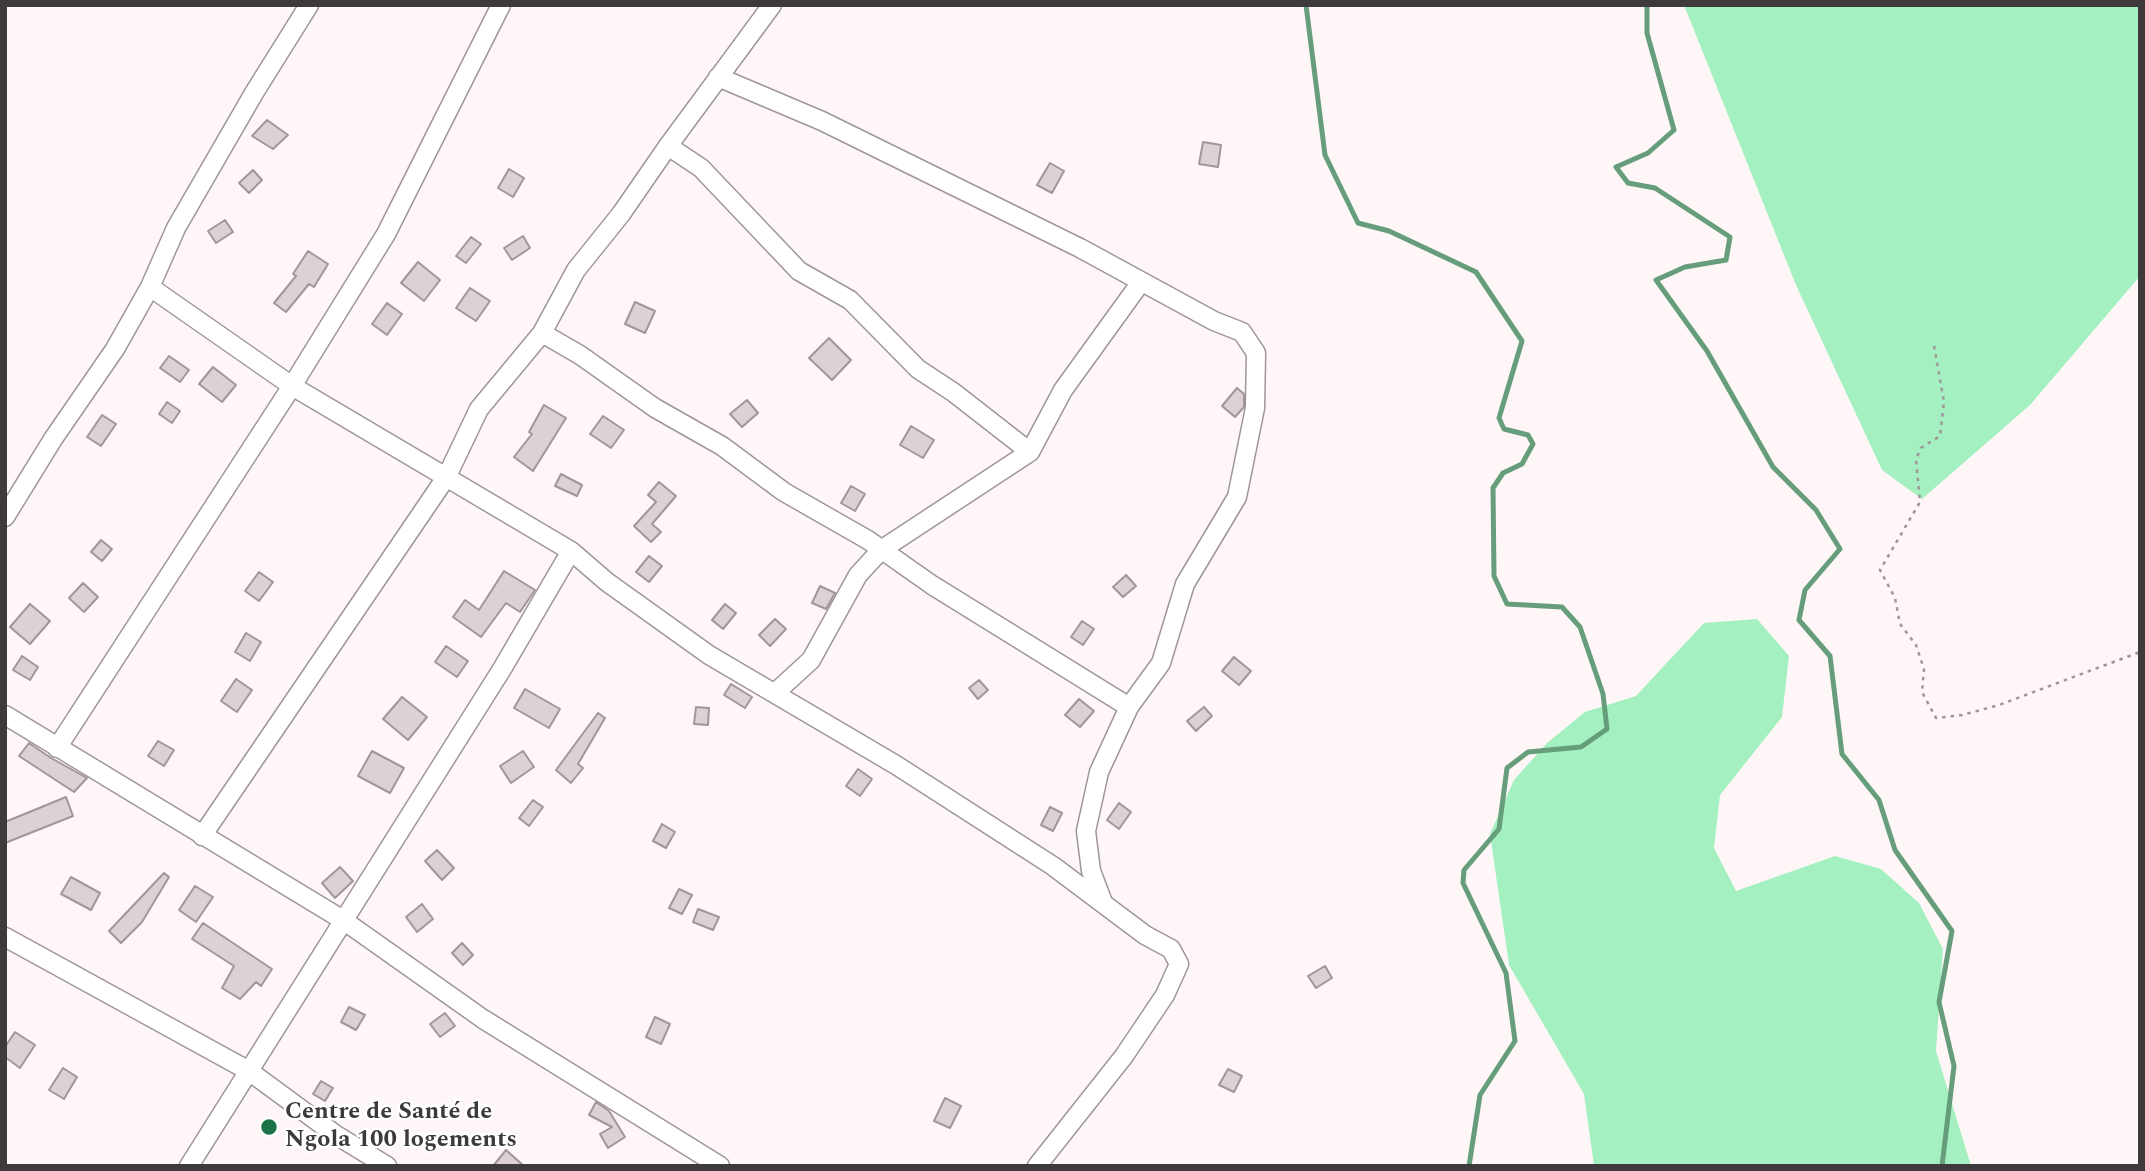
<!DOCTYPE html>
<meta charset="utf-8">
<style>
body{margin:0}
#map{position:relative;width:2145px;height:1171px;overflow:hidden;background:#fef6f7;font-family:Spectral,serif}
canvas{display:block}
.frame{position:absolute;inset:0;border:7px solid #3e3a3b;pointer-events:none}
</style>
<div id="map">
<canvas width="2145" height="1171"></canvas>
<div class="frame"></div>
</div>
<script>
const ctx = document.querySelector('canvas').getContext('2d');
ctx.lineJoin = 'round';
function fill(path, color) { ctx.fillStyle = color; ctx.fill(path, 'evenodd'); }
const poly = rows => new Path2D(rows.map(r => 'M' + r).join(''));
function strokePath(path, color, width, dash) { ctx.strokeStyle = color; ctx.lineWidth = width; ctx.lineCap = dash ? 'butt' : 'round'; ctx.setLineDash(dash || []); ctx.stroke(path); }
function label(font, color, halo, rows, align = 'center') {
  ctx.font = font + ' Spectral,serif'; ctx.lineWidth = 5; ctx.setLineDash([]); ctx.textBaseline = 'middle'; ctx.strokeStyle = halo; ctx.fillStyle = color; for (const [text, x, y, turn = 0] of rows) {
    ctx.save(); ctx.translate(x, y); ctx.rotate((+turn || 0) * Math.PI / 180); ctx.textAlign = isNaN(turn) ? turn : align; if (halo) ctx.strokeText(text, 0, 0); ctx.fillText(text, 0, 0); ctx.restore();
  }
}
fill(poly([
 [1684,5,2140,5,2140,276,2030,405,1922,499,1882,470,1796,285],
 [1757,619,1789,656,1782,717,1720,795,1714,848,1736,891,1835,856,1881,869,1919,903,1943,949,1936,1051,1971,1166,1594,1166,1584,1094,1509,965,1490,834,1514,780,1547,743,1585,712,1636,696,1704,623]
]), '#a4f0c0');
strokePath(poly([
 [1306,5,1325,155,1358,223,1389,231,1476,272,1522,341,1499,418,1504,429,1528,435,1533,444,1522,464,1503,473,1493,488,1494,576,1507,604,1562,607,1580,627,1603,694,1607,729,1581,747,1528,752,1507,768,1499,829,1464,870,1463,883,1506,973,1515,1041,1480,1095,1469,1166],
 [1647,5,1647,33,1674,130,1648,153,1616,167,1628,183,1655,188,1730,237,1726,260,1685,267,1656,280,1707,351,1773,467,1816,510,1840,549,1805,590,1799,620,1830,656,1842,754,1879,800,1895,850,1952,931,1939,1002,1954,1066,1942,1166]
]), '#669d7b', 5);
const building = poly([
 [267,120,288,135,273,149,252,136,267,120],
 [1203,142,1221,145,1218,167,1199,164,1203,142],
 [1050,163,1064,171,1052,193,1037,185,1050,163],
 [509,169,524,178,513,197,498,188,509,169],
 [253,170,262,180,249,193,239,183,253,170],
 [225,220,233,232,216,243,208,231,225,220],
 [523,236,530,248,512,260,504,248,523,236],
 [471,237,481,244,466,263,456,256,471,237],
 [308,251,328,264,314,287,309,284,286,312,274,303,296,276,293,274,308,251],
 [418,262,440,280,424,301,401,283,418,262],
 [470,288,490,301,476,321,456,308,470,288],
 [635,302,655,311,645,333,625,324,635,302],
 [387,303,402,314,387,335,372,324,387,303],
 [829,338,851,360,832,380,809,358,829,338],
 [169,356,189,370,180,382,160,368,169,356],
 [213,367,236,385,222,402,199,384,213,367],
 [1237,388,1244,394,1244,407,1235,417,1222,406,1237,388],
 [747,400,758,413,742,427,730,414,747,400],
 [167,402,180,411,172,423,159,414,167,402],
 [544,405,566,418,533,471,514,457,532,434,529,432,544,405],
 [102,415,116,424,101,446,87,437,102,415],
 [603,416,624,430,611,448,590,434,603,416],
 [911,426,934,440,923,458,900,445,911,426],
 [561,474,582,485,577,496,555,486,561,474],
 [659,482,676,496,652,524,661,532,651,542,634,526,656,502,648,495,659,482],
 [851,486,865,494,855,511,841,503,851,486],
 [101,540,112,549,102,561,91,552,101,540],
 [649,556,662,566,649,582,636,572,649,556],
 [504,571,535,590,520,612,506,603,481,637,453,617,465,600,479,610,504,571],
 [259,572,273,582,259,601,245,591,259,572],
 [1126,575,1136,586,1123,597,1113,587,1126,575],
 [83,583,98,597,84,612,69,598,83,583],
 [820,586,835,593,826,609,812,603,820,586],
 [30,604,50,621,30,644,10,627,30,604],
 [725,604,736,613,723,629,712,620,725,604],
 [775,619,786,629,770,646,759,635,775,619],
 [1082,621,1094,629,1083,645,1071,637,1082,621],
 [246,633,261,642,250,661,235,652,246,633],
 [446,646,468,661,457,677,435,662,446,646],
 [22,656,38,667,30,680,13,670,22,656],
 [1234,657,1251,671,1239,685,1222,671,1234,657],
 [236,679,252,690,237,712,221,701,236,679],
 [979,680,988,690,978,699,969,688,979,680],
 [731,684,752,697,745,708,724,695,731,684],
 [525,689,560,709,549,728,514,708,525,689],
 [402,697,427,717,408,740,383,719,402,697],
 [1079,699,1094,711,1080,727,1065,715,1079,699],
 [696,707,709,708,708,725,694,724,696,707],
 [1204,707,1212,716,1196,731,1187,721,1204,707],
 [598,713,605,718,578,764,583,768,571,783,556,770,598,713],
 [158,741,174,750,164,766,148,756,158,741],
 [29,743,51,758,87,778,74,792,19,756,29,743],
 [372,751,404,768,390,793,358,776,372,751],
 [523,751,534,767,511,783,500,766,523,751],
 [858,769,872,779,860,796,846,786,858,769],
 [66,797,73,816,5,843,5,822,66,797],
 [533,800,543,807,529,826,519,818,533,800],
 [1119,803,1131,812,1119,829,1107,820,1119,803],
 [1050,807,1062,813,1053,831,1041,825,1050,807],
 [662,824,675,832,666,848,653,841,662,824],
 [437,850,454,868,442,880,425,861,437,850],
 [340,867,353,881,335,898,322,883,340,867],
 [164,873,169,877,142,922,121,943,109,931,164,873],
 [71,877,100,893,91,910,61,894,71,877],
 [195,886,213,897,196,922,179,910,195,886],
 [679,889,692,895,682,914,669,908,679,889],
 [422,904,433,919,417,932,406,917,422,904],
 [698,909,719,917,713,930,693,922,698,909],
 [203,923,272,969,261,986,256,982,240,999,222,988,234,966,192,939,203,923],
 [462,943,473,955,463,965,452,953,462,943],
 [1325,966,1332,978,1316,988,1308,976,1325,966],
 [349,1007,365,1015,356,1030,341,1022,349,1007],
 [445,1013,455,1026,440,1037,430,1024,445,1013],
 [655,1017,670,1024,661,1044,646,1037,655,1017],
 [15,1032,35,1045,20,1068,5,1057,5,1047,15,1032],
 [63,1068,77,1077,64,1099,49,1090,63,1068],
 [1228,1069,1242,1076,1234,1092,1219,1085,1228,1069],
 [321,1081,333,1088,325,1101,313,1094,321,1081],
 [945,1098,961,1106,950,1128,934,1121,945,1098],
 [596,1102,609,1111,625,1137,608,1148,600,1134,612,1127,589,1115,596,1102],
 [506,1150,524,1166,493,1166,506,1150]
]);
fill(building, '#dcd2d3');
strokePath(building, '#a09798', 2);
const minor = poly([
 [718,77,822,121,1080,248,1214,321,1242,332,1256,353,1255,408,1237,497,1185,584,1161,663,1129,707,1099,772,1086,831,1091,871,1102,900],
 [668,146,701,168,799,271,850,300,918,369,953,392,1030,452],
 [150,287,292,386,571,551,607,582,709,655,896,765,1053,866,1145,935,1171,949,1179,964,1165,995,1124,1056,1037,1166],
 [542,333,580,355,655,408,722,446,784,492,868,540,932,585,1129,707],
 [5,517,53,439,115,349,150,287,176,228,254,93,309,5],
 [775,693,811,660,858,575,881,550,1030,452,1063,390,1141,282],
 [5,715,343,920,483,1019,720,1166],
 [57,748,292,386,386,234,501,5],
 [202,836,447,476,479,409,542,333,576,270,621,214,668,146,772,5],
 [5,937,249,1071,336,1135,387,1166],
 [189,1166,502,669,571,551]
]);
strokePath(minor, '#9f9697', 21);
strokePath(poly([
 [1934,346,1944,402,1940,436,1921,448,1916,459,1920,502,1880,570,1895,598,1900,624,1916,645,1924,669,1922,692,1936,718,1962,715,1999,705,2140,652]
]), '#9d9798', 2.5, [3.5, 5]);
strokePath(minor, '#fff', 18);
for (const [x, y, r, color] of [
 [269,1127,9,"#1b7347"]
]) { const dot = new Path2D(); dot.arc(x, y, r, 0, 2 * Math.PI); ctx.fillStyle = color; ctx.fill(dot); strokePath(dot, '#fff', 2.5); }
label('bold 24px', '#3e3a3b', '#fff', [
 ["Centre de Santé de",285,1113],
 ["Ngola 100 logements",285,1141]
], 'left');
</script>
